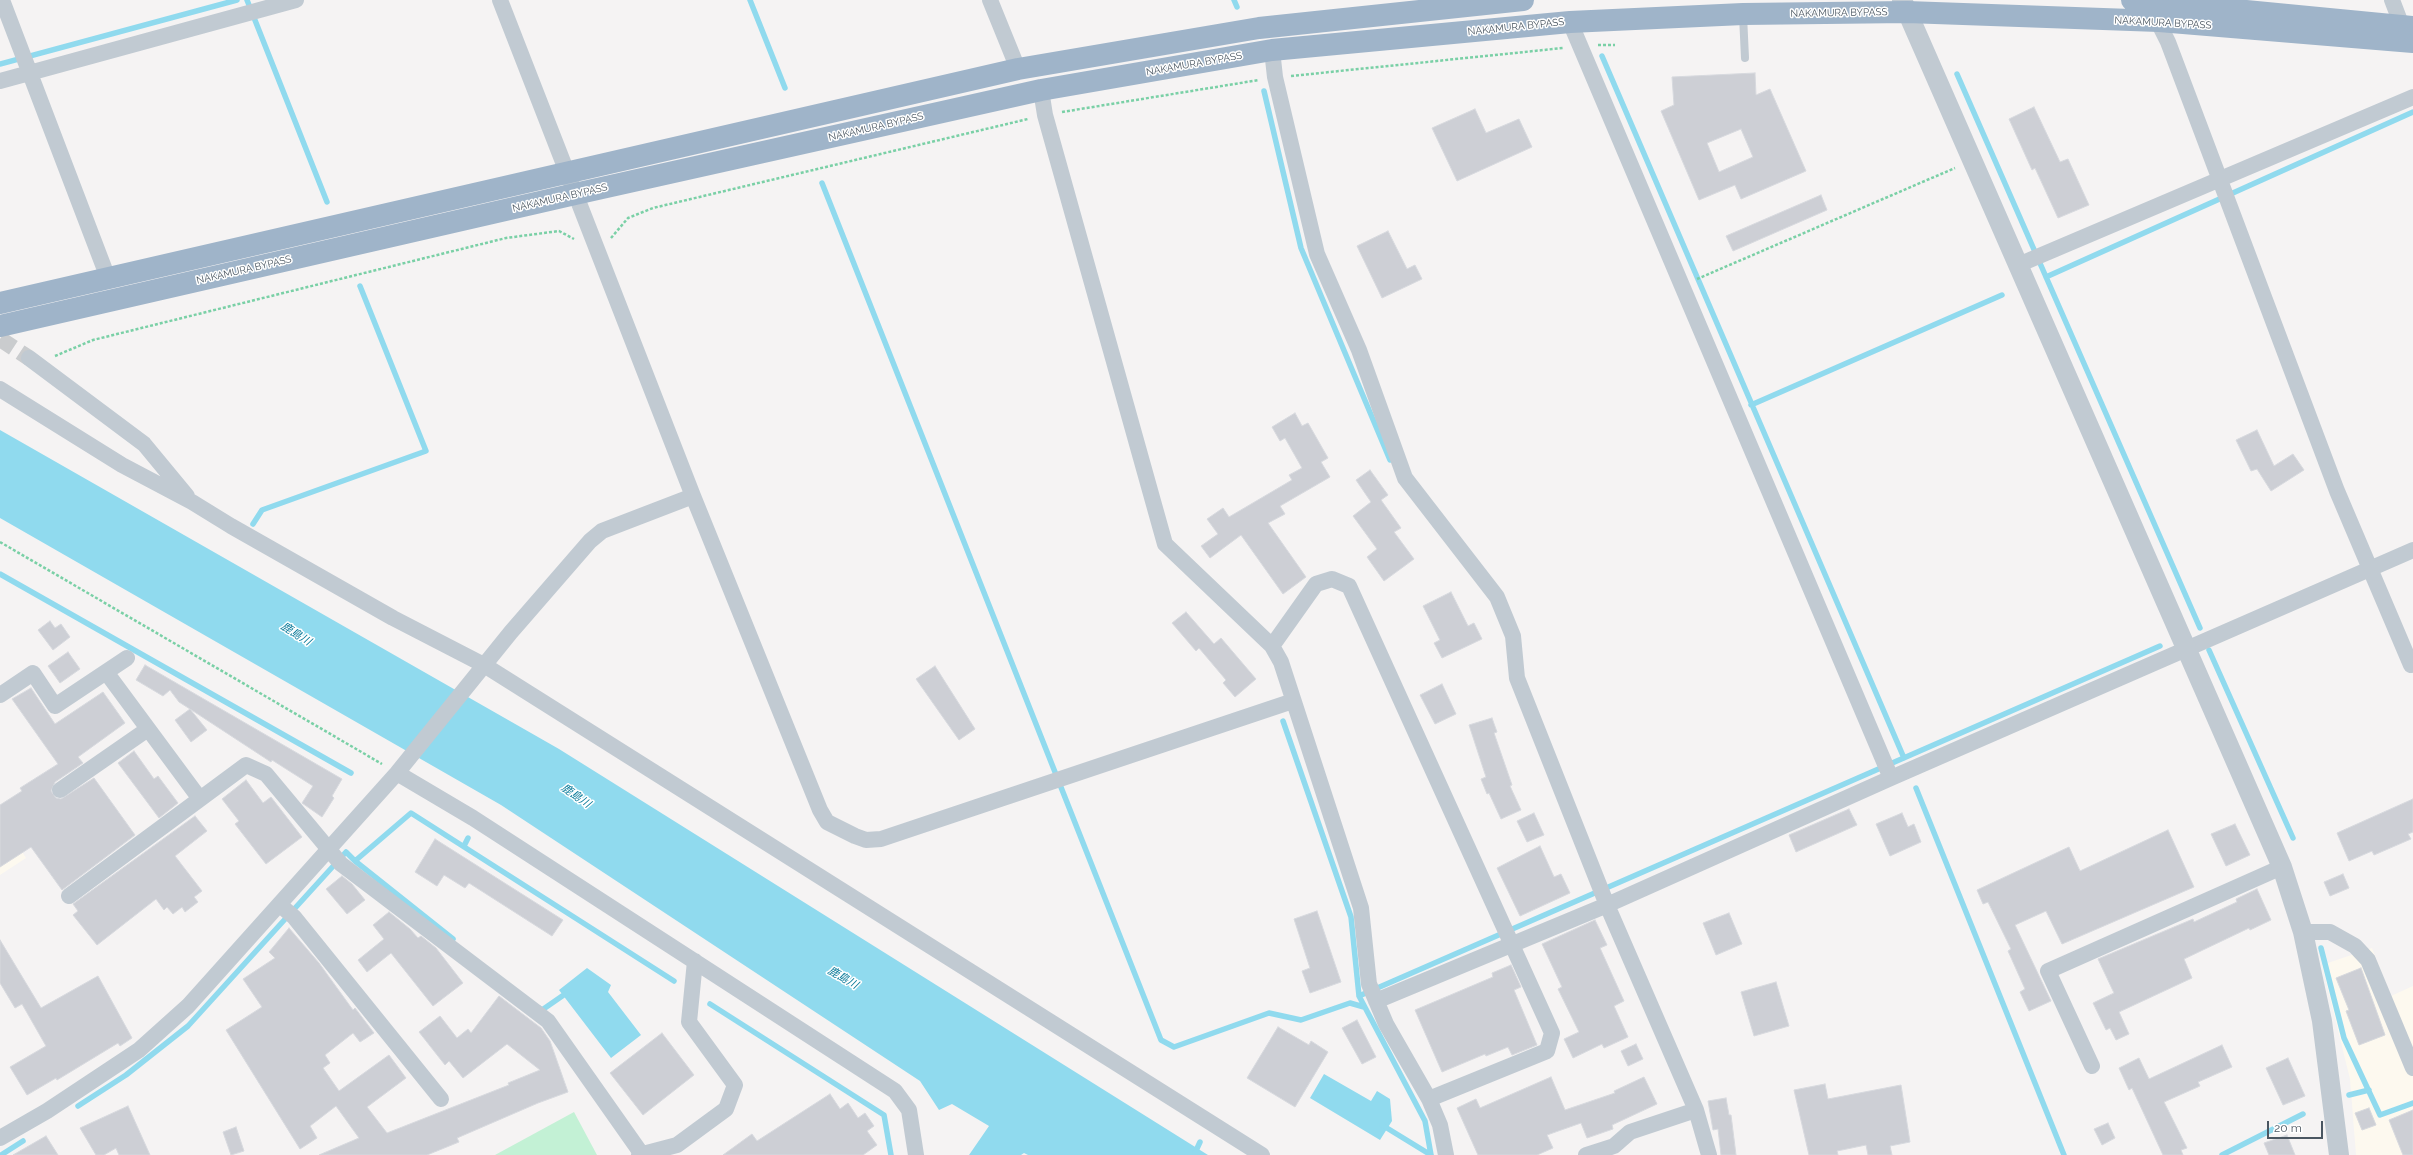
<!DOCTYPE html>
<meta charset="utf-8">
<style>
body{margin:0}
#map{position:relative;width:2413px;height:1155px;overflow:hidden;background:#f5f3f3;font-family:Raleway,sans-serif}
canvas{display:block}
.scale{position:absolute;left:2267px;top:1121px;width:56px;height:18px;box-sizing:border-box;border:2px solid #4a5661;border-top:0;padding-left:5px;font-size:12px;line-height:14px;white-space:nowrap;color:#4a5661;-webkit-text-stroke:3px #fff;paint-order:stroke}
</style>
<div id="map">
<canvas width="2413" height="1155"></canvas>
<div class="scale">20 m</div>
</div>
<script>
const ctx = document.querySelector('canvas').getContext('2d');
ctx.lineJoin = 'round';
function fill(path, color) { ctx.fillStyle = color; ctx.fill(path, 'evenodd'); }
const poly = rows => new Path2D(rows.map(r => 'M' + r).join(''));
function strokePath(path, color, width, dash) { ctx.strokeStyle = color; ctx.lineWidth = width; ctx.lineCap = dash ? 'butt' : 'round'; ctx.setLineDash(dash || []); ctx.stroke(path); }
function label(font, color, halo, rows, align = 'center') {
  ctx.font = font + ' Raleway,"Noto Sans JP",sans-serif'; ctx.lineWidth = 3; ctx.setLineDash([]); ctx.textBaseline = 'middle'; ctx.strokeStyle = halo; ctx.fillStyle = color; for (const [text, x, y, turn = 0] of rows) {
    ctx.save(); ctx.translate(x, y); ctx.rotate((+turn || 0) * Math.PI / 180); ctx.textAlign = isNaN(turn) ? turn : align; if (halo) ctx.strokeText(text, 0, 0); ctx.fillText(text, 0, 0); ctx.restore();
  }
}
fill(poly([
 [0,816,26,858,0,875],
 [2372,948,2391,996,2413,986,2413,1155,2356,1155,2350,1079,2322,965]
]), '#fdf9ef');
fill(poly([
 [574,1112,597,1155,495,1155]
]), '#c3f1d5');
fill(poly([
 [0,430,559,749,1208,1155,1028,1155,1024,1153,1021,1155,969,1155,989,1126,952,1104,939,1110,920,1081,501,805,0,518],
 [587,968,611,985,608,992,641,1035,611,1058,559,990],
 [1324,1074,1371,1101,1377,1091,1390,1099,1392,1121,1380,1140,1310,1098]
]), '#90daee');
strokePath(poly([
 [247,0,327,202],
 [750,0,785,88],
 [1234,0,1237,7],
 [1602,56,1904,758],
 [0,64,237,0],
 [1957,74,2200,628],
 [1264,91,1301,248,1390,460],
 [822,183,1161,1040,1174,1047,1269,1013,1301,1020,1350,1003,1364,1007],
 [2046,277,2413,112],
 [1751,405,2002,295],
 [253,524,262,510,426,451,360,286],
 [0,574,351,773],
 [2209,650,2293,838],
 [1283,721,1351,917,1359,996,1425,1121,1431,1155],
 [1916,788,2064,1155],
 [464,846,468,838],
 [355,861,453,939],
 [2321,948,2344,1038,2380,1115,2413,1103],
 [1359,996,2160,646],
 [710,1004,884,1115,891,1155],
 [539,1008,542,1010,568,992],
 [2349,1095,2369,1090],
 [78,1106,126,1075,188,1026,346,852,355,861,411,813,674,981],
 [1382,1125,1431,1155],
 [1,1155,23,1141],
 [1194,1155,1200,1142],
 [2222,1155,2303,1114]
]), '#90daee', 5.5);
const building = poly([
 [1755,73,1756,95,1770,89,1806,171,1741,199,1735,185,1699,200,1661,111,1674,105,1672,77,1755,73],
 [1741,129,1753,157,1719,172,1707,143,1741,129],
 [2034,107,2060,162,2068,159,2089,205,2058,218,2035,168,2032,170,2009,119,2034,107],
 [1475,109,1486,133,1519,119,1532,147,1457,181,1432,128,1475,109],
 [1821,195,1827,210,1733,251,1726,236,1821,195],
 [1388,231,1407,269,1415,265,1422,279,1382,298,1357,246,1388,231],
 [1295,413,1302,426,1308,423,1328,458,1321,462,1330,477,1280,506,1285,514,1268,523,1306,577,1283,594,1241,535,1210,558,1201,546,1218,534,1207,519,1223,508,1229,517,1292,480,1289,475,1302,468,1285,438,1280,441,1272,427,1295,413],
 [2257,430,2274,466,2293,454,2304,470,2271,491,2257,469,2251,471,2236,440,2257,430],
 [1370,470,1388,495,1381,500,1401,528,1394,532,1414,559,1384,581,1367,557,1377,549,1353,516,1371,502,1356,480,1370,470],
 [1451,592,1468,626,1474,623,1482,639,1442,658,1434,643,1440,640,1423,606,1451,592],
 [1186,612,1214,644,1221,638,1256,679,1235,697,1223,683,1226,680,1199,648,1196,651,1172,623,1186,612],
 [50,621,55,628,61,624,70,637,53,650,38,630,50,621],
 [68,652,80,669,60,683,48,666,68,652],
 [145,665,342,779,332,796,334,798,322,817,302,803,313,786,272,760,271,762,190,709,207,730,191,742,175,720,190,709,179,702,170,690,163,696,136,680,145,665],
 [935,666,975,729,959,740,916,679,935,666],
 [1442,684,1456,714,1435,724,1420,695,1442,684],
 [31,688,55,724,103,692,125,723,78,757,83,763,55,782,51,791,56,798,61,799,94,778,135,835,62,890,31,847,0,867,0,805,22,791,20,788,58,764,12,699,31,688],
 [1492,718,1497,732,1494,733,1512,785,1510,786,1521,810,1501,819,1489,793,1487,794,1481,779,1486,777,1469,725,1492,718],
 [134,751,154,779,158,776,178,803,159,818,118,763,134,751],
 [246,780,263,803,271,797,302,837,266,864,235,824,239,821,222,799,246,780],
 [2413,799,2413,832,2408,834,2411,839,2374,855,2372,851,2349,861,2337,833,2413,799],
 [1849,809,1857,825,1796,852,1789,835,1849,809],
 [1534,813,1544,835,1527,842,1517,821,1534,813],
 [1902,813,1908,827,1914,824,1921,842,1890,856,1876,824,1902,813],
 [195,816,207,831,175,856,202,891,194,897,198,902,185,912,182,907,173,914,167,907,164,910,156,899,97,945,73,915,78,911,73,904,195,816],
 [2235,824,2250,855,2226,866,2211,834,2235,824],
 [2168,830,2194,887,2062,944,2046,911,2015,925,2051,1001,2029,1011,2020,992,2025,989,2008,951,2011,949,1988,902,1983,904,1977,890,2069,847,2080,871,2168,830],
 [435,839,563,920,552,936,469,883,465,888,444,875,437,886,415,872,435,839],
 [1540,846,1554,877,1561,874,1570,893,1520,916,1497,868,1540,846],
 [2343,874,2349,888,2330,896,2324,882,2343,874],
 [342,876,352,884,365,900,347,914,326,889,342,876],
 [2257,889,2271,920,2250,930,2249,928,2184,959,2192,978,2119,1012,2129,1034,2116,1040,2110,1028,2106,1030,2093,1003,2114,993,2098,959,2193,919,2194,922,2237,902,2236,899,2257,889],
 [1317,911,1341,982,1310,993,1302,971,1310,968,1294,919,1317,911],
 [389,912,410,929,418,938,421,936,436,948,463,983,433,1006,391,953,367,972,358,960,384,939,373,925,389,912],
 [1729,913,1742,944,1716,955,1703,923,1729,913],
 [1595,920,1607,945,1600,948,1624,1001,1614,1006,1628,1037,1604,1048,1602,1044,1573,1058,1564,1039,1579,1032,1558,989,1562,987,1542,944,1595,920],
 [289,928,319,963,353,1010,355,1008,374,1033,360,1042,353,1033,325,1055,330,1063,323,1068,339,1091,389,1055,406,1078,367,1107,387,1133,509,1085,508,1083,540,1070,507,1044,463,1078,449,1061,445,1065,419,1032,440,1016,457,1038,468,1029,471,1033,499,996,541,1028,550,1041,568,1092,538,1103,457,1138,459,1142,427,1155,319,1155,359,1138,336,1106,310,1126,317,1138,300,1149,226,1030,262,1007,243,979,275,958,269,952,289,928],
 [0,940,41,1008,98,976,132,1038,120,1046,118,1043,57,1080,56,1078,27,1095,10,1067,46,1046,22,1004,15,1008,0,983,0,940],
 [1511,965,1521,987,1514,990,1537,1045,1512,1055,1508,1047,1486,1056,1485,1054,1442,1072,1415,1010,1493,977,1492,973,1511,965],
 [2361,968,2385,1035,2359,1045,2346,1011,2349,1010,2336,978,2361,968],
 [1776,982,1789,1026,1754,1036,1741,992,1776,982],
 [1357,1020,1376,1057,1362,1064,1342,1028,1357,1020],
 [1278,1027,1309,1045,1311,1041,1328,1052,1295,1107,1247,1078,1278,1027],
 [662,1033,694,1075,643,1115,610,1073,662,1033],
 [1636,1044,1643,1059,1628,1066,1621,1051,1636,1044],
 [2222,1045,2232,1067,2198,1082,2200,1086,2164,1102,2187,1148,2181,1150,2183,1155,2163,1155,2132,1088,2129,1090,2119,1068,2139,1058,2149,1079,2222,1045],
 [2288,1058,2305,1096,2283,1105,2266,1068,2288,1058],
 [1551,1077,1565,1110,1615,1093,1614,1091,1644,1077,1657,1104,1612,1125,1613,1129,1587,1138,1581,1123,1547,1135,1553,1148,1537,1155,1478,1155,1457,1108,1476,1099,1480,1108,1551,1077],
 [1825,1084,1828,1099,1901,1085,1910,1142,1890,1146,1892,1155,1868,1155,1866,1145,1837,1151,1838,1155,1809,1155,1794,1090,1825,1084],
 [830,1094,840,1109,848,1103,858,1118,865,1113,874,1126,867,1131,877,1145,863,1155,723,1155,752,1134,757,1141,830,1094],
 [1726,1098,1729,1115,1731,1115,1736,1155,1721,1155,1718,1129,1713,1130,1708,1101,1726,1098],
 [128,1106,150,1155,119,1155,116,1148,104,1155,96,1155,80,1128,128,1106],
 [2369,1108,2376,1125,2362,1130,2355,1113,2369,1108],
 [2413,1110,2413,1155,2403,1155,2389,1120,2413,1110],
 [2108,1123,2115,1138,2102,1145,2094,1129,2108,1123],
 [236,1127,244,1151,231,1155,223,1132,236,1127],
 [2287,1135,2295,1155,2269,1155,2264,1143,2287,1135],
 [46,1136,58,1155,13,1155,46,1136]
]);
fill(building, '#cdcfd5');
strokePath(building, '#d7d9de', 1);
strokePath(poly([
 [0,339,29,358]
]), '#caccce', 16, [16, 8]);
strokePath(poly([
 [1598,45,1615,45],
 [1291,76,1563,48],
 [1062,112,1259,80],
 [611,238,628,218,653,208,1028,119],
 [1697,279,1955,168],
 [55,356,93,340,506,238,559,231,574,239],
 [0,542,382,764]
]), '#7ad0a6', 2.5, [3, 2]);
strokePath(poly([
 [1743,15,1745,58]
]), '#c1cad2', 8);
strokePath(poly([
 [2,0,108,278],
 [500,0,693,496,820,810,827,822,855,836,866,840,881,839,1293,701],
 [990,0,1018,69],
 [2392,0,2405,34],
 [2154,14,2168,42,2337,491,2411,665],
 [1570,22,1891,778],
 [1272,50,1275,77,1317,254,1359,350,1405,478,1497,597,1513,636,1517,678,1607,905,1696,1110,1709,1155],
 [0,81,296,0],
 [1041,90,1045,115,1165,544,1272,646,1281,662,1361,908,1369,984,1386,1024,1429,1099,1440,1125,1446,1155],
 [2018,265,2413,97],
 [29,358,144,444,187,496],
 [0,389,122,465,192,502,231,526,393,618,484,665,1262,1155],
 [1272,646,1316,584,1332,579,1349,586,1552,1033,1547,1051,1429,1099],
 [106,672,200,799],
 [0,695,33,673,55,706,127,658],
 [397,773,473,818,895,1091,909,1110,916,1155],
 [60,790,148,729],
 [69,896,246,765,266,774,341,864,548,1021,641,1153],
 [280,905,294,917,441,1099],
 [2303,932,2330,932,2355,946,2368,960,2413,1068],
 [1376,1001,1607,905,1891,778,2413,550],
 [2092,1066,2048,971,2282,867],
 [0,1138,47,1111,139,1050,188,1006,397,773,511,632,590,541,602,531,693,496],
 [639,1155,677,1145,726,1109,735,1085,689,1022,695,961],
 [1586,1155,1614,1146,1630,1132,1696,1110]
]), '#c1cad2', 16);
strokePath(poly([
 [1902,0,2282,867,2303,932,2322,1021,2339,1155]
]), '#c1cad2', 20);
strokePath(poly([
 [2132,0,2413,27],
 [0,303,1018,69,1259,28,1523,0],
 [0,326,575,194,1041,90,1272,50,1570,22,1743,14,1907,12,2159,21,2413,42]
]), '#9fb4c9', 22);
label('10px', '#4a5661', '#fff', [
 ["NAKAMURA BYPASS",1839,13,-1],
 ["NAKAMURA BYPASS",2163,23,3],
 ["NAKAMURA BYPASS",1516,27,-6],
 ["NAKAMURA BYPASS",1194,64,-10],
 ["NAKAMURA BYPASS",876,127,-13],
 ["NAKAMURA BYPASS",560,198,-13],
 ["NAKAMURA BYPASS",244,270,-13]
]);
label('italic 11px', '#0c7c9b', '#fff', [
 ["鹿島川",296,634,32],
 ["鹿島川",576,796,35],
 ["鹿島川",843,978,30]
]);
</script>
